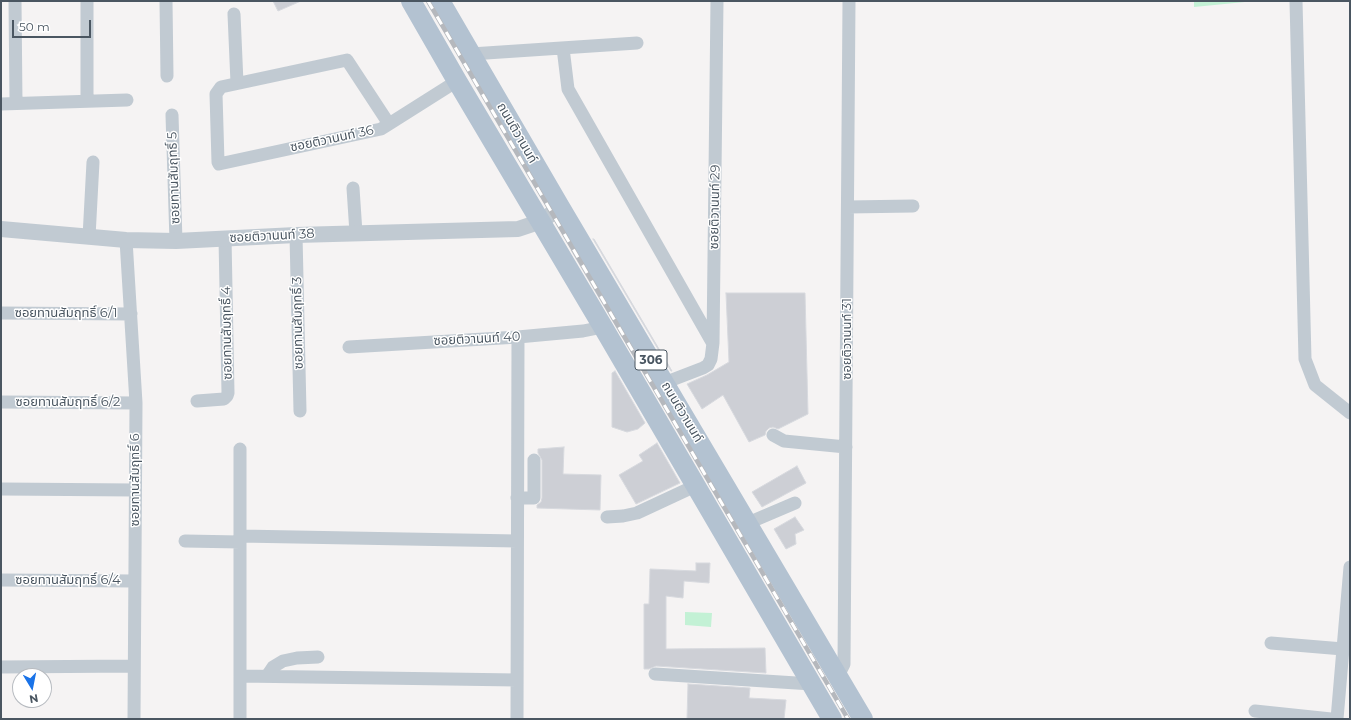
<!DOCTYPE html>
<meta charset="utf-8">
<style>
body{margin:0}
#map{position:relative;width:1351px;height:720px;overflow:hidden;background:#f5f3f3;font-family:Montserrat,sans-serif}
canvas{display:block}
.frame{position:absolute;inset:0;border:2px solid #4a5661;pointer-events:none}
.north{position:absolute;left:12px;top:668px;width:40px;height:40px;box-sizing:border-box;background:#fff;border:1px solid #b7bbc0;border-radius:50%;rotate:170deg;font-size:11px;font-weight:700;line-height:16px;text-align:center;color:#4a5661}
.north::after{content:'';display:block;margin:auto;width:14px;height:18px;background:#1a73e8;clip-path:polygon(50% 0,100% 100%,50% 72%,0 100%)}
.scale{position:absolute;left:12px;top:20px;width:79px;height:18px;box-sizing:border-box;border:2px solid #4a5661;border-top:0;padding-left:5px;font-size:12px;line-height:14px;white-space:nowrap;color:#4a5661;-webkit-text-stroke:3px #fff;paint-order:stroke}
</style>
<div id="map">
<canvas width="1351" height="720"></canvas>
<div class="frame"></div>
<div class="north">N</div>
<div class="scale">50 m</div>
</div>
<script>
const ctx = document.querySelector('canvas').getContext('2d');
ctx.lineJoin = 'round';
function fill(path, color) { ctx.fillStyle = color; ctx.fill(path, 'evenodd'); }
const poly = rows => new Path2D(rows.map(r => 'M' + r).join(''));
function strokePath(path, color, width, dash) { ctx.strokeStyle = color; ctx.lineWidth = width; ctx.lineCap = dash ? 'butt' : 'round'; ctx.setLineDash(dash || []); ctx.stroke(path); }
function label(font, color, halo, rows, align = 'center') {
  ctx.font = font + ' Montserrat,"Noto Sans Thai",sans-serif'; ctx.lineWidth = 3; ctx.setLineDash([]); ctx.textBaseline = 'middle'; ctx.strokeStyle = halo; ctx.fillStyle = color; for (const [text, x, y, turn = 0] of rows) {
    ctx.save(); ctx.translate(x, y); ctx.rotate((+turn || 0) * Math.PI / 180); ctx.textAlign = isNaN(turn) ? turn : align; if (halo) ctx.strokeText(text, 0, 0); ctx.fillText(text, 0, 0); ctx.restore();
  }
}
fill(poly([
 [1194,1,1255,1,1194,7],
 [685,612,712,613,711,627,685,625]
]), '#c3f1d5');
const building = poly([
 [273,1,301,1,278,11,273,1],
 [593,239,594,239,672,371,671,371,593,239],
 [572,249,653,386,651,386,571,250,572,249],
 [726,293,805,293,808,414,778,429,773,427,769,428,766,431,765,435,749,442,723,395,702,409,687,384,707,375,729,362,726,293],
 [615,371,645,423,638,429,627,432,612,427,612,373,615,371],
 [657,443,680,483,636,504,619,475,643,461,639,455,657,443],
 [564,447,563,474,601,475,600,510,537,508,537,505,541,502,542,498,542,460,538,453,538,449,564,447],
 [797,466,806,483,762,507,752,492,797,466],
 [795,517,804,530,795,534,796,544,786,549,774,529,795,517],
 [696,563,710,563,709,583,684,581,683,598,666,596,666,649,765,648,766,673,656,666,649,669,644,669,644,604,649,604,650,569,696,571,696,563],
 [688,684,750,688,749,698,786,700,784,719,687,719,688,684]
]);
fill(building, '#cdcfd5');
strokePath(building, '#d7d9de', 1);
strokePath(poly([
 [15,1,16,103],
 [87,1,87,101],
 [166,1,167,76],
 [1296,1,1305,359,1315,385,1350,413],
 [234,14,237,83],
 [563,48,568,89,712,342],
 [471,54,637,43],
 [1,104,127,100],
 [172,115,176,241],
 [389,124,347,60,221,87,216,94,218,162,219,164,381,129,389,124,457,81],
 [353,188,356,233],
 [848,207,913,206],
 [296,235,300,411],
 [89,237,93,162],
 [126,240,136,403,134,719],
 [1,313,131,314],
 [349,347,518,337,583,331,603,327],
 [664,383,703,368,708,365,711,359,713,343,717,1],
 [197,401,224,399,227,396,228,393,225,238],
 [1,402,136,403],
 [773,435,784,441,846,447],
 [240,449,240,719],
 [1,489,135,490],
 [517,498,534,498,534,460],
 [607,517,623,516,637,513,695,486],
 [748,523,795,503],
 [240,536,517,541],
 [185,541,240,542],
 [1,580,134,581],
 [1271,643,1343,649],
 [1,667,134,666],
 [655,674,812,684],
 [240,676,517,680],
 [267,676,273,667,283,661,297,658,318,657],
 [838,676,844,664,849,1],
 [1255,711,1331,719],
 [517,719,518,337],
 [1337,719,1350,567]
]), '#c1cad2', 13);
strokePath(poly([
 [1,229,126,240,176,241,296,235,518,229,542,221,560,207]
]), '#c1cad2', 16);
strokePath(poly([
 [411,1,457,81,603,327,832,719],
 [440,1,560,207,863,719]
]), '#b3c2d1', 20);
const rail = poly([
 [428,1,848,719]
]);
strokePath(rail, '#b5b8bd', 4.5);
strokePath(rail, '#fff', 3, [9]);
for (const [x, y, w] of [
 [651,360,32]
]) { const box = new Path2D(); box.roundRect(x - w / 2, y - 10, w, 20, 3); ctx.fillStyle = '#fff'; ctx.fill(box); strokePath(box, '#4a5661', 1); }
label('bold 12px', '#4a5661', null, [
 ["306",651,360]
]);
label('13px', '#4a5661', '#fff', [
 ["ถนนติวานนท์",517,133,60],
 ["ซอยติวานนท์ 36",332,139,-12],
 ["ซอยทานสัมฤทธิ์ 5",174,178,-92],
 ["ซอยติวานนท์ 29",715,207,-89],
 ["ซอยติวานนท์ 38",272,236,-3],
 ["ซอยทานสัมฤทธิ์ 6/1",66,313],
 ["ซอยทานสัมฤทธิ์ 3",298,323,-91],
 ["ซอยทานสัมฤทธิ์ 4",227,333,-91],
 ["ซอยติวานนท์ 40",477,339,-3],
 ["ซอยติวานนท์ 31",847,339,-90],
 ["ซอยทานสัมฤทธิ์ 6/2",68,402],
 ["ถนนติวานนท์",682,412,59],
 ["ซอยทานสัมฤทธิ์ 6",135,480,-90],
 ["ซอยทานสัมฤทธิ์ 6/4",68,580]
]);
</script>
